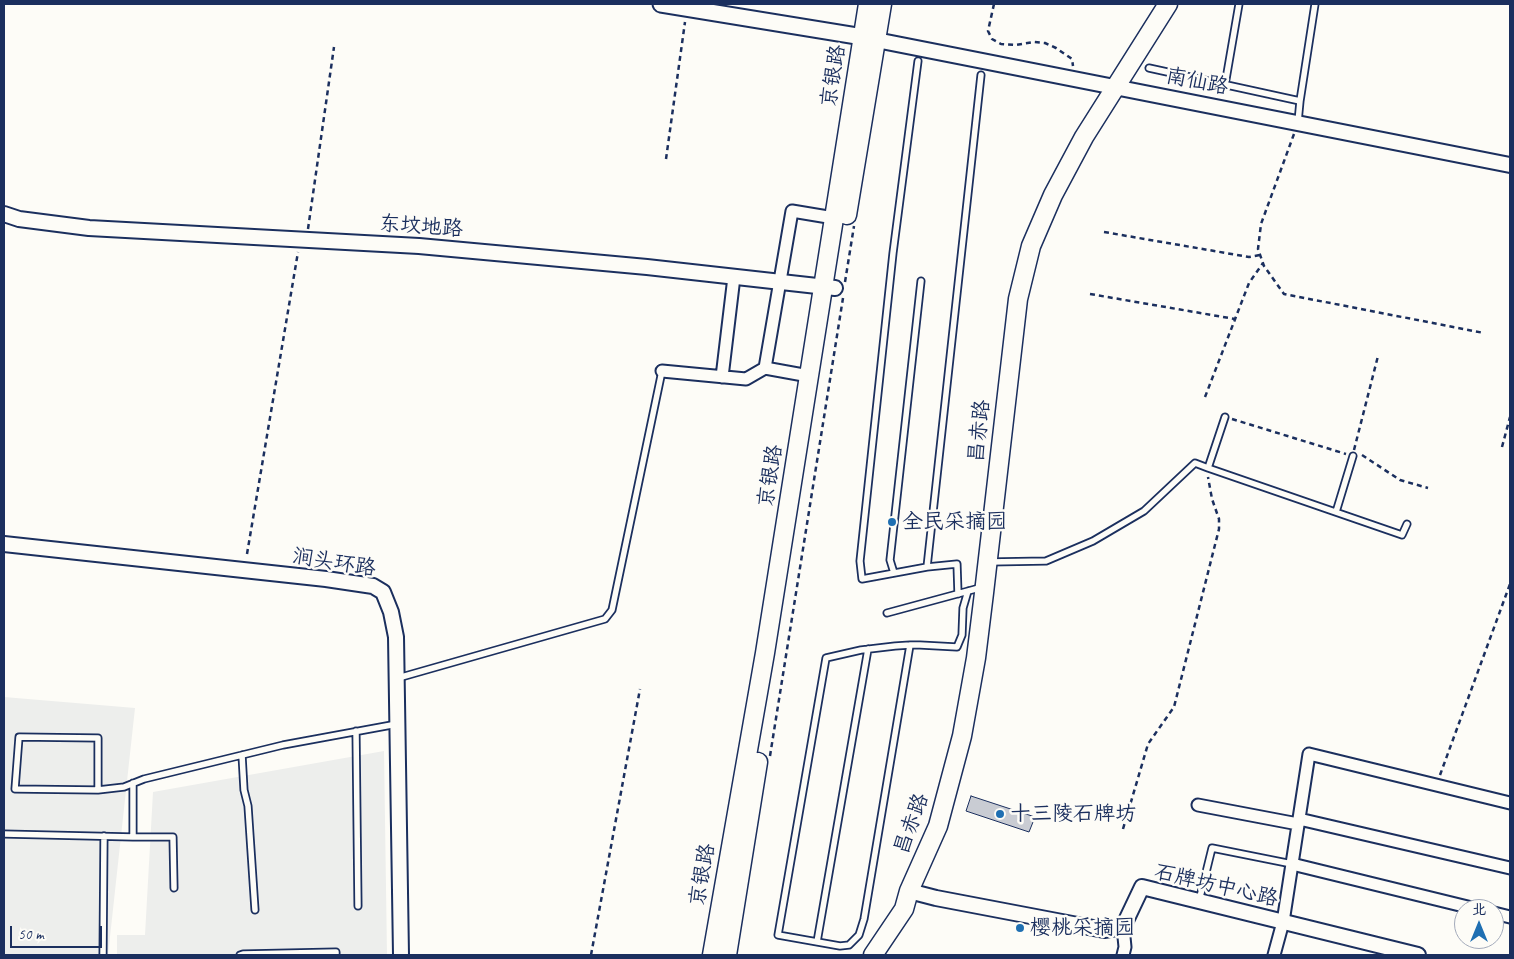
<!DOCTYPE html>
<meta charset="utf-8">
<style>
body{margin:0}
#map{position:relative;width:1514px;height:959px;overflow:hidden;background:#fdfcf7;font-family:Caveat,"LXGW WenKai TC",sans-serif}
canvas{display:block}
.frame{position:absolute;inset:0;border:5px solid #1b2f5e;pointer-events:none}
.north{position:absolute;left:1454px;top:899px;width:50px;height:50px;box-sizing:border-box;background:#fdfcf7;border:1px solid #a3aaba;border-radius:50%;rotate:0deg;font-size:14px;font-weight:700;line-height:20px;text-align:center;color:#1b2f5e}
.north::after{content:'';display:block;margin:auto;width:18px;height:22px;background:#1f6fb2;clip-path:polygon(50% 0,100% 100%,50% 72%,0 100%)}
.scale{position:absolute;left:10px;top:926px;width:92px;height:22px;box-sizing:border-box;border:2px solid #1b2f5e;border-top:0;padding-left:6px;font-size:15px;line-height:18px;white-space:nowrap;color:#1b2f5e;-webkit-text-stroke:4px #fdfcf7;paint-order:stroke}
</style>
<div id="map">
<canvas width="1514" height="959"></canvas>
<div class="frame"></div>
<div class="north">北</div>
<div class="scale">50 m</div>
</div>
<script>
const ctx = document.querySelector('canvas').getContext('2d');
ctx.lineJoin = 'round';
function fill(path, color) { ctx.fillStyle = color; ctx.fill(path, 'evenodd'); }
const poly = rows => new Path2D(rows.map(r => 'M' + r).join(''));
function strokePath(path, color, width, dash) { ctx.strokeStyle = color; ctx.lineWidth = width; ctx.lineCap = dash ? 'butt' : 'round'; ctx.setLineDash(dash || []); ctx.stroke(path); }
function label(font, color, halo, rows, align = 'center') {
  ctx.font = font + ' Caveat,"LXGW WenKai TC",sans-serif'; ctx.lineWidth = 5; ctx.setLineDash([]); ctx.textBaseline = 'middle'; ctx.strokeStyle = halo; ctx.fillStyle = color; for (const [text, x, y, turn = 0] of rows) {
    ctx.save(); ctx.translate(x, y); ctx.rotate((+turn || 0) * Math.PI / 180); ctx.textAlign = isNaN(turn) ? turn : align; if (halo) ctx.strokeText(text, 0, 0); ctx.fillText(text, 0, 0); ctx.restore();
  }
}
fill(poly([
 [4,697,135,708,108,955,4,955],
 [384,751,387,955,117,955,117,935,145,935,153,792]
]), '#edeeec');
const building = poly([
 [971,796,1035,817,1029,832,966,811,971,796]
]);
fill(building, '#c9ccd3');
strokePath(building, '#1b2f5e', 1);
const service = poly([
 [918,61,893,253,860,561,862,579,927,567,981,75],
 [1149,68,1300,101,1315,4],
 [1225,85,1239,4],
 [1298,122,1300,101],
 [1208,468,1402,535,1407,524],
 [1336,512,1353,456],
 [989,562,1046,561,1093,541,1144,511,1195,463,1208,468,1225,417],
 [927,567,957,564,958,594],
 [894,573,890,560,921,281],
 [887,613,983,587],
 [910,645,864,919,859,935,849,945,840,946,778,935,826,658,861,650,895,646,910,645,920,645,957,647,962,635,963,608,968,591],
 [398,678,605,619,612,610,662,371],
 [356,731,358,906],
 [242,755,244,790,248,806,255,910],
 [98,790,98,738,19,737,15,789,98,790,124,787,144,779,283,745,397,724],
 [4,834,133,837,133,783],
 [133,837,173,837,174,888],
 [1199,901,1212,848,1292,864],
 [817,942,868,649],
 [103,955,104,836],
 [240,955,243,954,336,952,336,955]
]);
const minor = poly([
 [662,371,746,379,765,368],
 [809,376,765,368,792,211,834,218],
 [722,377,734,277],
 [1198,805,1298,824],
 [1299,819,1510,868],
 [1292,864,1476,909],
 [1494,913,1510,917],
 [1123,927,1125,947,1123,955],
 [1274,955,1283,922,1309,754,1510,803]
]);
const tertiary = poly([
 [866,38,1510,165],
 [4,214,19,219,89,228,419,246,647,267,835,288],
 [4,544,326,579,373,586,383,592,391,612,396,637,401,955],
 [909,891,936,898,1104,930,1123,927,1142,887,1418,955]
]);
const secondary = poly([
 [661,4,863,37]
]);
const primary = poly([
 [873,955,904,909,909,891,938,826,962,736,976,658,984,593,1018,299,1031,246,1053,195,1084,137,1168,4]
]);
const trunk = poly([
 [847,215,882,4],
 [712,955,765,653,868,4],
 [727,955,758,762]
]);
strokePath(service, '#1b2f5e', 9);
strokePath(minor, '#1b2f5e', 15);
strokePath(tertiary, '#1b2f5e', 18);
strokePath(secondary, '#1b2f5e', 19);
strokePath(primary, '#1b2f5e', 21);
strokePath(trunk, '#1b2f5e', 21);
strokePath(poly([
 [994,4,988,31,992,39,1001,44,1016,45,1034,42,1045,43,1056,48,1072,59,1073,66],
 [1294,134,1261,224,1258,249,1264,266,1284,294,1484,333],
 [666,159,685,22],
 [308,229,334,47],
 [1104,232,1249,257,1260,255],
 [845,282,854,226],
 [1090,294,1235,319],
 [1205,397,1249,283,1263,263],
 [1232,419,1346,454],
 [1502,447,1510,417],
 [1354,450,1378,356],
 [1362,455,1400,480,1428,488],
 [247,554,298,252],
 [770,756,843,298],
 [1440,775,1510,584],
 [1123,829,1148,744,1174,707,1219,529,1219,519,1212,499,1208,477],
 [591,955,640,689]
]), '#1b2f5e', 2.5, [5, 4]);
strokePath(service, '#fdfcf7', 5.5);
strokePath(minor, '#fdfcf7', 11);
strokePath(tertiary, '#fdfcf7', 14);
strokePath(secondary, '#fdfcf7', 15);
strokePath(primary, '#fdfcf7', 18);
strokePath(trunk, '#fdfcf7', 18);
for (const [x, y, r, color] of [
 [892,522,5,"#1f6fb2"],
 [1000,814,5,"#1f6fb2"],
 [1020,928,5,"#1f6fb2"]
]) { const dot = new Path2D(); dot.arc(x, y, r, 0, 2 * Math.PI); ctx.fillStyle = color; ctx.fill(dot); strokePath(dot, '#fdfcf7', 2); }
label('21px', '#1b2f5e', '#fdfcf7', [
 ["京银路",834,76,-81],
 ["南仙路",1197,82,11],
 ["东坟地路",421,227,4],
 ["昌赤路",980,431,-84],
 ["京银路",771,476,-81],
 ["涧头环路",334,563,9],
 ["昌赤路",912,824,-70],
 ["京银路",703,875,-80],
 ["石牌坊中心路",1216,886,13]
]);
label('21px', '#1b2f5e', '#fdfcf7', [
 ["全民采摘园",902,522],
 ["十三陵石牌坊",1010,814],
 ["樱桃采摘园",1030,928]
], 'left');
</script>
